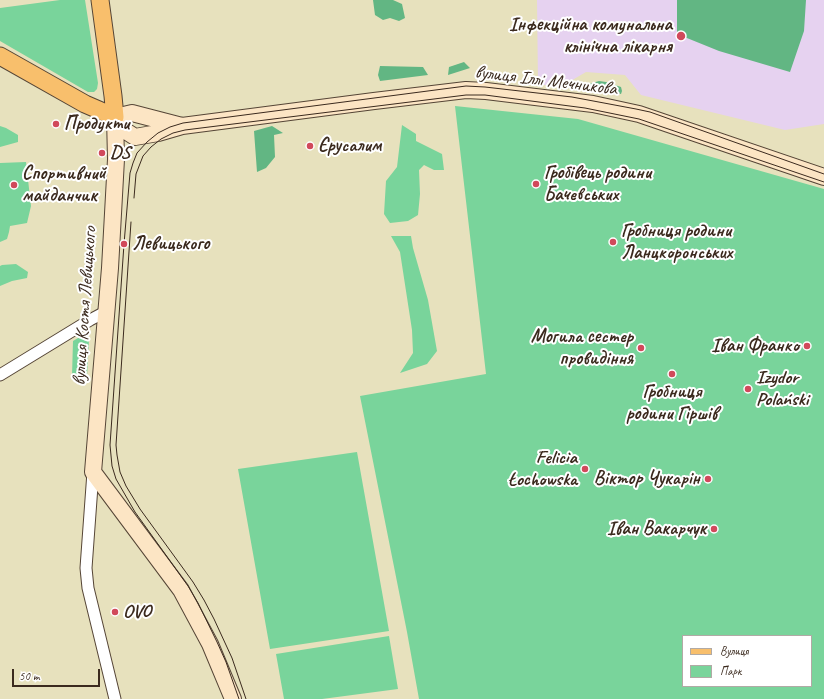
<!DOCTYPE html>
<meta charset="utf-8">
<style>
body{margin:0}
#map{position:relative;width:824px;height:699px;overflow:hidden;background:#e7e1bd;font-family:Caveat,sans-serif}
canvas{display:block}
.legend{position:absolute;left:682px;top:635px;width:130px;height:52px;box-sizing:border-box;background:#fff;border:1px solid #b1aaa5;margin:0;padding:5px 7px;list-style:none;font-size:12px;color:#3b2a1e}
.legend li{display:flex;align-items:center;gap:8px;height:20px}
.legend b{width:20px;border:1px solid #b1aaa5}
.scale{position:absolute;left:12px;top:669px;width:88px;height:18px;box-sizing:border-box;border:2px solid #3b2a1e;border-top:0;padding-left:5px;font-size:12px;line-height:14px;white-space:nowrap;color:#3b2a1e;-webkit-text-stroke:3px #fff;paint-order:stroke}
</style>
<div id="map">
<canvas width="824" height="699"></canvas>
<ul class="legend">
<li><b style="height:5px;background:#f8bf6c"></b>Вулиця</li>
<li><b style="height:11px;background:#79d49b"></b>Парк</li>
</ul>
<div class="scale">50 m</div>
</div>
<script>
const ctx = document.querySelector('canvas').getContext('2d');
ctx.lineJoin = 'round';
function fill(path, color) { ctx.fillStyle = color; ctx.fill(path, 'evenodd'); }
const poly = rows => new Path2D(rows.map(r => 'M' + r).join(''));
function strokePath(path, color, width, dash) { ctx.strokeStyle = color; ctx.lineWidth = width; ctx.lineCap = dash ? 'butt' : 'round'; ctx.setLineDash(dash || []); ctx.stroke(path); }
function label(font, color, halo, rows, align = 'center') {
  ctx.font = font + ' Caveat,sans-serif'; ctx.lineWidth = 4; ctx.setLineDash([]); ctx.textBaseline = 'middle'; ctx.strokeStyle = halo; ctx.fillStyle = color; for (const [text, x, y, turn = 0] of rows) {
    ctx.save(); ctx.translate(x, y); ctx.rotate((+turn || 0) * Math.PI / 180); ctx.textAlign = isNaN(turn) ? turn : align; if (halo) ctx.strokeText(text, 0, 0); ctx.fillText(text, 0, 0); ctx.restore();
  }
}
fill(poly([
 [537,0,824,0,824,124,785,130,641,95,625,75,586,72,574,79,565,88,538,84]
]), '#e6d2f0');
fill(poly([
 [60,0,85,0,98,83,97,89,94,92,88,92,0,41,0,8],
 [455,106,578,119,824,189,824,699,419,699,407,632,360,396,486,374],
 [683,636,811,636,811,686,683,686],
 [402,125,416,134,416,141,442,154,444,170,434,170,424,165,419,170,420,194,418,215,408,221,390,223,384,214,386,181,397,167],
 [0,126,6,128,18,135,18,142,0,147],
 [26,162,31,206,27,223,10,226,9,232,7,239,0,242,0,163],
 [391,236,411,236,413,248,428,300,437,351,427,364,400,373,413,353,412,330,400,252],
 [16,264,28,272,27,278,12,281,0,286,0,266,2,265],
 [83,335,89,339,87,377,72,376,73,341],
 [357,452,389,631,270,649,238,469],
 [389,636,398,689,322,699,284,699,276,654]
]), '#79d49b');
fill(poly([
 [373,0,393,0,402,4,405,18,399,21,390,18,383,20,375,15],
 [677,0,806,0,804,31,790,72,719,51,677,34],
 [464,62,470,68,448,75,449,67],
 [380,66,423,67,428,75,380,81,378,75],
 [599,81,606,82,621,87,622,91,621,94,599,91,587,86,589,84],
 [272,126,283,133,274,135,275,157,266,168,257,172,254,131]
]), '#62b683');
const street = poly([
 [0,375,90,320,107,311],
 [93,472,86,568,88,588,115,699]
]);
const secondary = poly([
 [115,117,124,130,135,137,158,133,182,126,374,101,466,90,486,91,593,104,639,114,824,177],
 [115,117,116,159,110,268,93,472,181,590,210,644,233,699],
 [115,117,132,113,182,126]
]);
const primary = poly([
 [0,56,85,104,115,117,113,96,100,0]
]);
strokePath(street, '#554536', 13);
strokePath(secondary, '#554536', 18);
strokePath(primary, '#554536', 19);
strokePath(street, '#fff', 11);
strokePath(secondary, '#fce5c4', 16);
strokePath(primary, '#f8bf6c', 17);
strokePath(poly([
 [134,198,136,174,143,156,151,147,161,139,173,133,185,130,466,95,485,95,585,108,639,119,824,182],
 [131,222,116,445,117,455,120,472,126,486,140,509,193,582,204,600,214,619,232,658,246,699],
 [239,699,226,662,217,642,198,603,188,586,135,512,116,479,112,466,110,445,124,244,130,173,133,163,137,153,147,142,158,133,170,127,183,123,466,86,485,87,572,97,636,109,650,112,824,174]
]), '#3b2a1e', 1);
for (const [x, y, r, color] of [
 [681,36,5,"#d1495b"],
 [56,124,4,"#d1495b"],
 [310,146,4,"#d1495b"],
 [102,153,4,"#d1495b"],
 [536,184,4,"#d1495b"],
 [14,185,4,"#d1495b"],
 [613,242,4,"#d1495b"],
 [124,244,4,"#d1495b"],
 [807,346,4,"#d1495b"],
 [641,348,4,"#d1495b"],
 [672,374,4,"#d1495b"],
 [748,389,4,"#d1495b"],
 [585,469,4,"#d1495b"],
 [708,479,4,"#d1495b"],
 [714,529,4,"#d1495b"],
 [115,612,4,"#d1495b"]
]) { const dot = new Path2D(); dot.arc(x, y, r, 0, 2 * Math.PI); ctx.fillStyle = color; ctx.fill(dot); strokePath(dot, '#fff', 1.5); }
label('bold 19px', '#3b2a1e', '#fff', [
 ["Інфекційна комунальна",672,25,"right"],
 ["клінічна лікарня",672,47,"right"],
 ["Продукти",64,124],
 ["Єрусалим",318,146],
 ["DS",110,153],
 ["Гробівець родини",544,173],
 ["Бачевських",544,195],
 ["Спортивний",22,174],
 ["майданчик",22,196],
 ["Гробниця родини",621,231],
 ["Ланцкоронських",621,253],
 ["Левицького",132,244],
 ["Могила сестер",633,337,"right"],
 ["провидіння",633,359,"right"],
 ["Іван Франко",799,346,"right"],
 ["Izydor",756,378],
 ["Polański",756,400],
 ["Гробниця",672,392,"center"],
 ["родини Гіршів",672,414,"center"],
 ["Felicia",577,458,"right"],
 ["Łochowska",577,480,"right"],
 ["Віктор Чукарін",700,479,"right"],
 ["Іван Вакарчук",706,529,"right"],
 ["OVO",123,612]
], 'left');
label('19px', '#3b2a1e', '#fff', [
 ["вулиця Іллі Мечникова",546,81,7],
 ["вулиця Костя Левицького",85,306,-86]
]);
</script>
